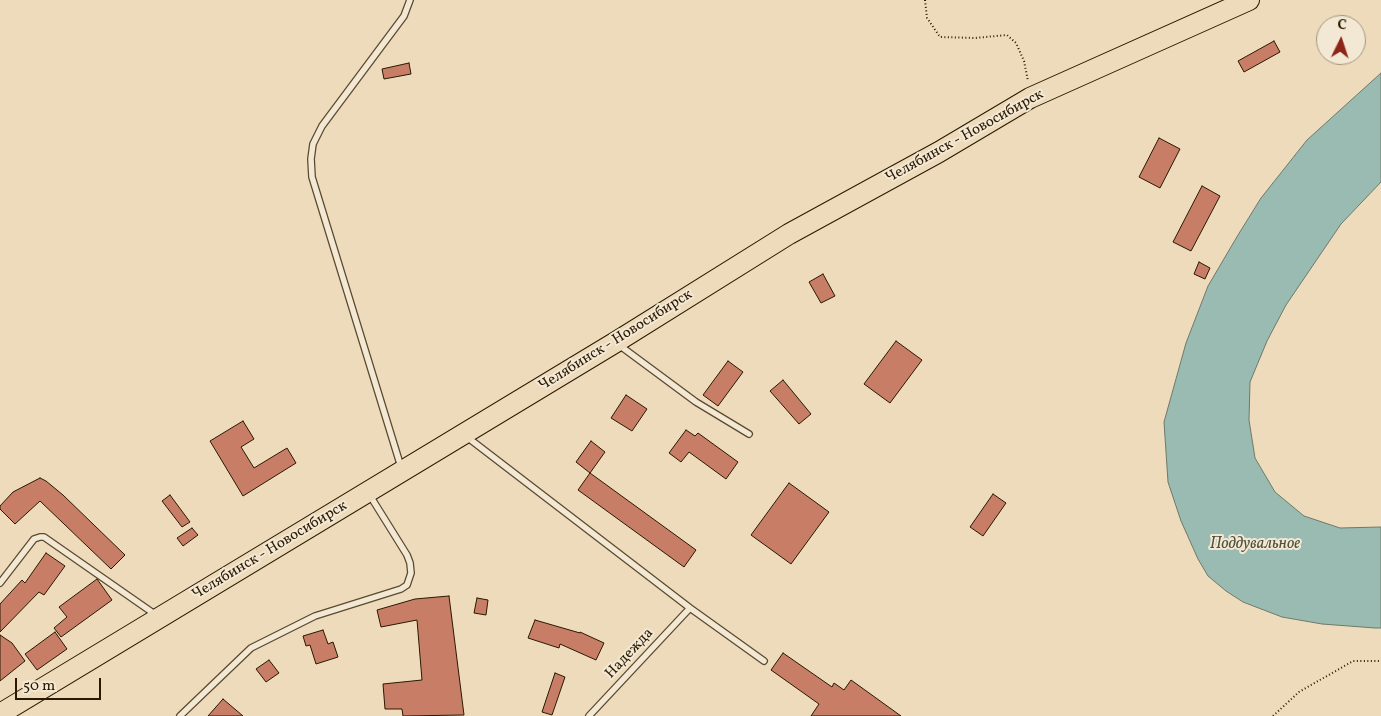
<!DOCTYPE html>
<meta charset="utf-8">
<style>
body{margin:0}
#map{position:relative;width:1381px;height:716px;overflow:hidden;background:#eddbbb;font-family:Vollkorn,serif}
canvas{display:block}
.north{position:absolute;left:1316px;top:15px;width:50px;height:50px;box-sizing:border-box;background:#f3e8d3;border:1px solid #a3957f;border-radius:50%;rotate:4deg;font-size:14px;font-weight:700;line-height:20px;text-align:center;color:#2a1800}
.north::after{content:'';display:block;margin:auto;width:18px;height:22px;background:#8f2418;clip-path:polygon(50% 0,100% 100%,50% 72%,0 100%)}
.scale{position:absolute;left:15px;top:678px;width:86px;height:22px;box-sizing:border-box;border:2px solid #2a1800;border-top:0;padding-left:6px;font-size:15px;line-height:18px;white-space:nowrap;color:#2a1800;-webkit-text-stroke:4px #f3e8d3;paint-order:stroke}
</style>
<div id="map">
<canvas width="1381" height="716"></canvas>
<div class="north">С</div>
<div class="scale">50 m</div>
</div>
<script>
const ctx = document.querySelector('canvas').getContext('2d');
ctx.lineJoin = 'round';
function fill(path, color) { ctx.fillStyle = color; ctx.fill(path, 'evenodd'); }
const poly = rows => new Path2D(rows.map(r => 'M' + r).join(''));
function strokePath(path, color, width, dash) { ctx.strokeStyle = color; ctx.lineWidth = width; ctx.lineCap = dash ? 'butt' : 'round'; ctx.setLineDash(dash || []); ctx.stroke(path); }
function label(font, color, halo, rows, align = 'center') {
  ctx.font = font + ' Vollkorn,serif'; ctx.lineWidth = 4; ctx.setLineDash([]); ctx.textBaseline = 'middle'; ctx.strokeStyle = halo; ctx.fillStyle = color; for (const [text, x, y, turn = 0] of rows) {
    ctx.save(); ctx.translate(x, y); ctx.rotate((+turn || 0) * Math.PI / 180); ctx.textAlign = isNaN(turn) ? turn : align; if (halo) ctx.strokeText(text, 0, 0); ctx.fillText(text, 0, 0); ctx.restore();
  }
}
const water = poly([
 [1381,73,1381,182,1341,224,1286,305,1267,341,1250,382,1249,420,1255,458,1275,492,1304,516,1340,528,1381,527,1381,628,1375,628,1322,624,1282,617,1243,602,1226,591,1208,576,1198,559,1181,521,1168,482,1164,422,1186,343,1208,286,1238,235,1261,198,1307,140,1381,73]
]);
fill(water, '#99bbb1');
strokePath(water, '#6d7a6a', 1);
const building = poly([
 [1274,41,1280,52,1244,72,1238,61,1274,41],
 [409,63,411,74,384,79,382,69,409,63],
 [1159,138,1180,149,1160,188,1139,177,1159,138],
 [1202,186,1220,196,1191,251,1173,242,1202,186],
 [1199,262,1210,268,1205,279,1194,274,1199,262],
 [823,274,835,296,821,303,809,282,823,274],
 [896,341,922,360,890,403,864,384,896,341],
 [728,361,743,372,718,406,703,395,728,361],
 [783,380,811,414,799,424,770,391,783,380],
 [626,395,647,409,632,431,611,418,626,395],
 [243,421,254,439,241,447,254,468,287,448,296,463,243,496,210,441,243,421],
 [686,430,695,436,698,433,738,462,726,479,689,452,681,462,669,453,686,430],
 [591,441,605,452,590,473,576,462,591,441],
 [590,473,696,550,684,567,578,490,590,473],
 [40,478,46,481,63,495,125,555,111,569,40,501,15,524,0,509,0,506,13,492,40,478],
 [789,483,829,512,791,564,751,535,789,483],
 [993,494,1006,503,983,536,970,527,993,494],
 [170,495,190,522,182,527,162,501,170,495],
 [192,528,198,535,183,546,177,538,192,528],
 [46,553,65,566,44,595,39,592,0,632,0,604,22,580,25,583,46,553],
 [97,579,112,600,61,637,54,628,67,617,59,607,97,579],
 [449,596,464,715,403,716,402,709,385,709,383,684,422,680,417,620,381,627,377,610,415,599,449,596],
 [477,598,488,600,486,615,474,613,477,598],
 [535,620,580,633,580,632,604,643,596,660,560,644,559,648,528,638,535,620],
 [323,630,328,644,333,642,338,657,316,664,310,645,306,646,303,636,323,630],
 [55,632,67,649,37,670,25,654,55,632],
 [0,635,12,643,25,661,0,681,0,635],
 [783,653,832,687,834,683,844,690,851,680,901,716,811,716,819,704,771,670,783,653],
 [269,660,279,673,266,682,256,669,269,660],
 [555,673,565,677,552,715,542,712,555,673],
 [223,699,243,716,208,716,223,699]
]);
fill(building, '#c87e66');
strokePath(building, '#2a1800', 1);
const service = poly([
 [619,345,696,402,749,434],
 [467,437,690,608,764,661],
 [401,467,312,177,311,159,313,144,322,126,404,16,410,0],
 [0,583,34,539,40,537,44,537,156,615],
 [180,716,251,648,315,616,401,589,407,585,411,573,410,563,407,555,369,494],
 [589,716,690,608]
]);
const trunk = poly([
 [0,714,616,342,789,234,939,152,1030,98,1249,0]
]);
strokePath(service, '#5b492f', 8);
strokePath(trunk, '#2a1800', 22);
strokePath(poly([
 [925,0,927,18,940,37,975,38,1007,35,1016,43,1024,61,1028,81],
 [1273,716,1299,692,1353,661,1381,661]
]), '#2a1800', 2, [1, 2.5]);
strokePath(service, '#f3e8d3', 5.5);
strokePath(trunk, '#eddbbb', 20);
label('15px', '#2a1800', '#f3e8d3', [
 ["Челябинск - Новосибирск",965,137,-29],
 ["Челябинск - Новосибирск",616,341,-32],
 ["Челябинск - Новосибирск",270,551,-31],
 ["Надежда",630,654,-47]
]);
label('italic 16px', '#51513e', '#f3e8d3', [
 ["Поддувальное",1255,545]
]);
</script>
